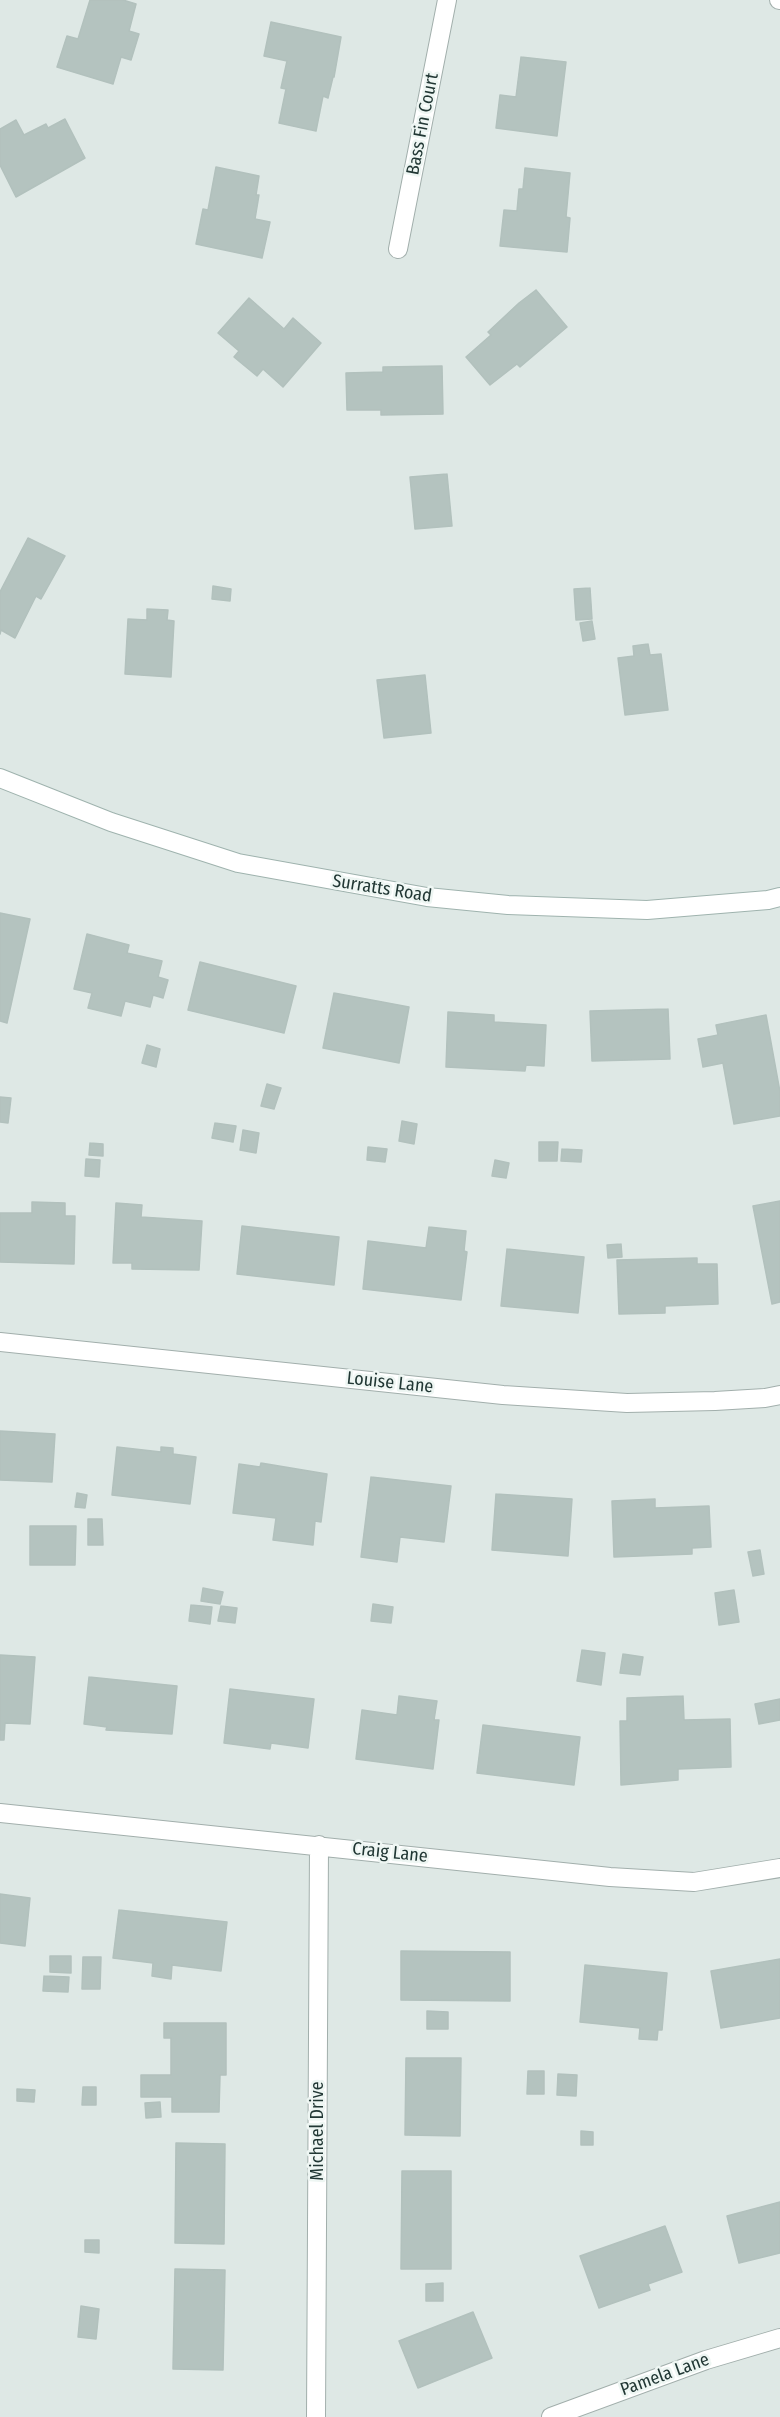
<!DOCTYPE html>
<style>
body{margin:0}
canvas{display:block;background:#dee8e5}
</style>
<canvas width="780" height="2417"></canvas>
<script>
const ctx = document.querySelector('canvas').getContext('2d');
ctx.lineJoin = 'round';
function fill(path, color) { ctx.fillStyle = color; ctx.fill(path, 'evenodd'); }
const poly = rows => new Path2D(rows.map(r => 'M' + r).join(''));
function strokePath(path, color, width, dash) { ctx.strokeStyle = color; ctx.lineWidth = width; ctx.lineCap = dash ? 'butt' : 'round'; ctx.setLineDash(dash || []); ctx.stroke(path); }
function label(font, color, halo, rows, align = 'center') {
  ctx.font = font + ' "Fira Sans Condensed",sans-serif'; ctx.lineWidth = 5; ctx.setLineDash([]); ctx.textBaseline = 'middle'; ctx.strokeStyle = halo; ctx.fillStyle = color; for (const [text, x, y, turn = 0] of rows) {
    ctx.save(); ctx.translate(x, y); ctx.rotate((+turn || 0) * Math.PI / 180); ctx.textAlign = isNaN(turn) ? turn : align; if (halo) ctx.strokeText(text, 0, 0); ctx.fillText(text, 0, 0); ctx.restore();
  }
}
const building = poly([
 [90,0,123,0,136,4,129,31,139,34,131,60,121,57,113,84,57,67,67,36,78,39,90,0],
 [271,22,341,37,334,77,333,77,328,98,323,96,316,131,279,123,286,89,281,88,287,61,264,56,271,22],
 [521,57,566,62,557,136,496,128,500,95,516,97,521,57],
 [65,119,85,158,16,197,0,165,0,129,16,120,24,135,46,124,48,128,65,119],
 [216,167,259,176,256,195,259,195,255,219,270,222,262,258,196,244,203,209,208,210,216,167],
 [525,168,570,173,566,217,570,218,567,252,500,246,504,210,517,211,519,189,523,189,525,168],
 [536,290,567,327,520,367,517,364,490,385,466,357,491,335,488,332,519,303,536,290],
 [249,298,284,329,293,318,321,343,283,387,263,369,257,376,234,357,239,351,218,333,249,298],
 [442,366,443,414,381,415,381,410,347,410,346,373,383,372,383,367,442,366],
 [447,474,452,526,415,529,410,477,447,474],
 [28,538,65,556,41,599,36,596,15,638,1,630,0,634,0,592,28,538],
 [213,586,231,589,230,601,212,599,213,586],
 [590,588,592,619,576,620,574,589,590,588],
 [147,609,168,610,167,620,174,621,171,677,125,674,128,619,147,620,147,609],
 [592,621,595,639,583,641,580,623,592,621],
 [648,644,650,655,661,654,668,710,625,715,618,658,634,656,633,646,648,644],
 [425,675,431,733,384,738,377,680,425,675],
 [0,913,30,919,7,1023,0,1021,0,913],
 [87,934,129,945,127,953,162,961,158,977,168,980,163,998,153,995,150,1007,125,1001,121,1016,88,1008,92,993,74,989,87,934],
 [200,962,296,986,284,1033,188,1010,200,962],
 [334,993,409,1007,399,1063,323,1048,334,993],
 [668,1009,670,1059,592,1061,590,1011,668,1009],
 [448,1012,494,1015,494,1022,546,1025,544,1066,526,1065,525,1071,446,1067,448,1012],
 [766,1015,780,1092,780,1116,734,1124,723,1063,703,1067,698,1039,718,1035,716,1025,766,1015],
 [147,1045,160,1049,156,1067,142,1063,147,1045],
 [267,1084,281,1088,274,1109,261,1106,267,1084],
 [0,1097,11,1098,8,1123,0,1122,0,1097],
 [402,1121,417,1124,414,1144,399,1141,402,1121],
 [215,1123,236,1126,233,1142,212,1138,215,1123],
 [243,1130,259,1133,256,1153,240,1150,243,1130],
 [539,1142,558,1142,557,1161,539,1161,539,1142],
 [90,1143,103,1144,103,1156,89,1155,90,1143],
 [368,1147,387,1149,385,1162,367,1160,368,1147],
 [562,1149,582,1150,581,1162,561,1161,562,1149],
 [86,1159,100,1160,99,1177,85,1176,86,1159],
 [495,1160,509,1163,506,1178,492,1176,495,1160],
 [780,1201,780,1302,772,1304,753,1206,780,1201],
 [32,1202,65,1203,65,1216,75,1216,74,1264,0,1262,0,1213,32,1213,32,1202],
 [116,1203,142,1205,141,1217,202,1221,199,1270,132,1269,132,1263,113,1263,116,1203],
 [242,1226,339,1237,334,1285,237,1274,242,1226],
 [429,1227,466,1231,464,1251,467,1252,461,1300,363,1289,368,1241,426,1248,429,1227],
 [621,1244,622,1257,608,1258,607,1245,621,1244],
 [507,1249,584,1257,578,1313,501,1306,507,1249],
 [697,1258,697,1264,717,1264,718,1304,665,1306,665,1313,619,1314,617,1260,697,1258],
 [0,1431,55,1434,52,1482,0,1480,0,1431],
 [117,1447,161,1452,161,1447,173,1448,173,1454,196,1457,190,1504,112,1495,117,1447],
 [261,1463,327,1474,321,1522,315,1521,313,1545,273,1540,276,1518,233,1513,239,1464,260,1467,261,1463],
 [371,1477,451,1486,444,1542,400,1537,397,1562,361,1557,371,1477],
 [77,1493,87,1495,85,1508,75,1507,77,1493],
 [496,1494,572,1499,568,1556,492,1550,496,1494],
 [655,1499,655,1508,709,1506,711,1547,692,1548,692,1554,614,1557,612,1501,655,1499],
 [88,1519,102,1519,103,1545,88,1545,88,1519],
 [30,1526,76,1526,75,1565,30,1565,30,1526],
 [760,1550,764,1574,753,1576,748,1552,760,1550],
 [203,1588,223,1592,220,1604,201,1601,203,1588],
 [734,1590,739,1622,719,1625,715,1593,734,1590],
 [373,1604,393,1607,391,1623,371,1621,373,1604],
 [191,1605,212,1607,210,1624,189,1621,191,1605],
 [221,1606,237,1608,235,1623,218,1621,221,1606],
 [582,1650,605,1653,601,1685,577,1681,582,1650],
 [623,1654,643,1657,640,1675,620,1673,623,1654],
 [0,1655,35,1657,30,1724,5,1723,4,1740,0,1740,0,1655],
 [89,1677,177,1686,172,1734,106,1730,107,1727,84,1724,89,1677],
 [230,1689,314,1699,308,1748,271,1743,270,1749,224,1743,230,1689],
 [399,1696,437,1701,434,1720,439,1720,433,1769,356,1759,362,1710,397,1715,399,1696],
 [683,1696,684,1720,730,1719,731,1767,678,1769,678,1780,621,1785,620,1721,627,1721,627,1698,683,1696],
 [780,1699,780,1720,759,1724,755,1704,780,1699],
 [483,1725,580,1737,574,1785,477,1773,483,1725],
 [0,1894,30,1898,25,1946,0,1943,0,1894],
 [119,1910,227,1922,221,1971,172,1965,171,1979,152,1976,153,1963,113,1958,119,1910],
 [401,1951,510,1952,510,2001,401,2000,401,1951],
 [50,1956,71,1956,71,1973,50,1972,50,1956],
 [83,1957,101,1957,100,1989,82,1989,83,1957],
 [780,1959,780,2018,721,2028,711,1971,780,1959],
 [585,1965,667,1973,662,2030,658,2030,657,2040,639,2039,640,2028,580,2022,585,1965],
 [44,1976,69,1977,68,1992,43,1991,44,1976],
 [427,2011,448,2012,448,2029,427,2029,427,2011],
 [164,2023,226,2023,226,2075,220,2075,219,2112,172,2112,172,2097,141,2097,141,2075,171,2075,171,2038,164,2038,164,2023],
 [406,2058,461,2058,460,2136,405,2135,406,2058],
 [528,2071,544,2071,544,2094,527,2094,528,2071],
 [558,2074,577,2075,576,2096,557,2095,558,2074],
 [83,2087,96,2087,96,2105,82,2105,83,2087],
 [17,2089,35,2090,34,2102,17,2101,17,2089],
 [160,2102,161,2117,146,2118,145,2103,160,2102],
 [581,2131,593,2132,593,2145,581,2145,581,2131],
 [176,2143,225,2144,224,2244,175,2243,176,2143],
 [402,2171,451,2171,451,2269,401,2269,402,2171],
 [780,2202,780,2253,739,2263,727,2216,780,2202],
 [665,2226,682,2272,648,2284,650,2290,599,2308,580,2256,665,2226],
 [85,2240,99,2240,99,2253,85,2252,85,2240],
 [175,2269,225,2270,223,2370,173,2369,175,2269],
 [443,2283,443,2301,426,2301,426,2284,443,2283],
 [81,2306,99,2309,96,2339,78,2337,81,2306],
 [473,2312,492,2358,418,2388,399,2341,473,2312]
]);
fill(building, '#b4c3bf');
strokePath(building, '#b2c1bd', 1.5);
const minor = poly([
 [779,0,780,0],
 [398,249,447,0],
 [0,1342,503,1395,627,1403,715,1401,765,1398,780,1395],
 [0,1813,610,1877,694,1882,780,1868],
 [316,2417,319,1845],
 [551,2417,706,2360,780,2338]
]);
const secondary = poly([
 [0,778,111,822,238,863,427,897,508,905,647,910,768,900,780,897]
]);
strokePath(minor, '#a2afac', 20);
strokePath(secondary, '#9fb3ae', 20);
strokePath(minor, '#fff', 18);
strokePath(secondary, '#fff', 18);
label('18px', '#213734', '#eef6f3', [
 ["Bass Fin Court",423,124,-79],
 ["Surratts Road",382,889,9],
 ["Louise Lane",390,1383,6],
 ["Craig Lane",390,1853,6],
 ["Michael Drive",318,2131,-90],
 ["Pamela Lane",665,2375,-20]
]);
</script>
